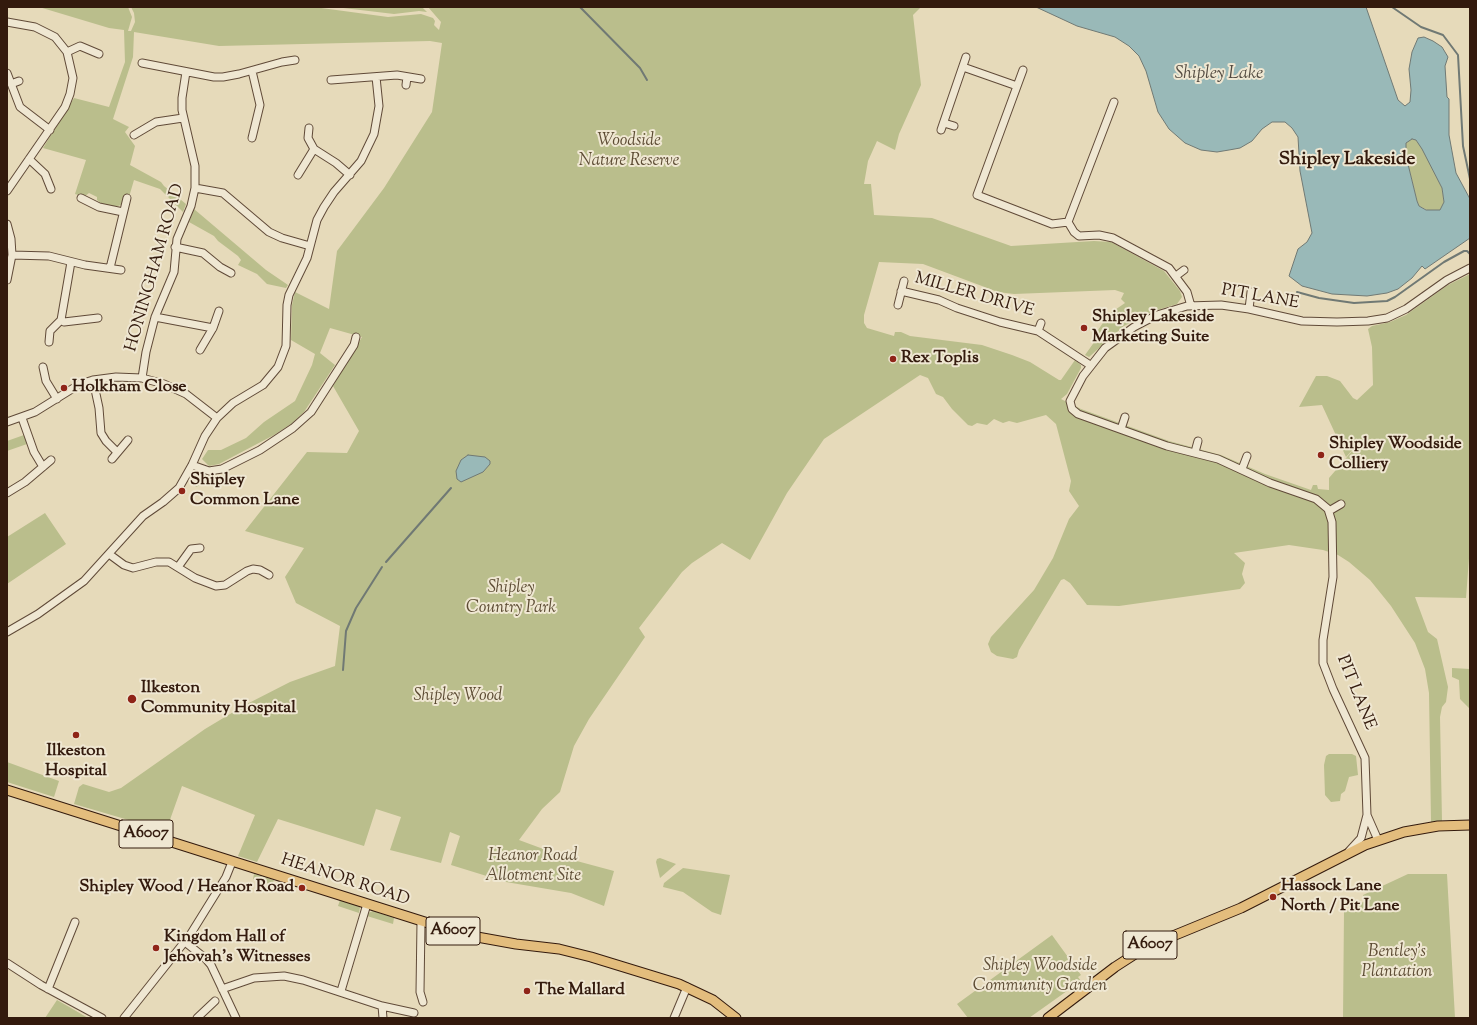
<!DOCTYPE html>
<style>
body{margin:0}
#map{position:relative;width:1477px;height:1025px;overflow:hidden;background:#e6daba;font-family:"Sorts Mill Goudy",serif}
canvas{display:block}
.frame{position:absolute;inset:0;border:8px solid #331a0d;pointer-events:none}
</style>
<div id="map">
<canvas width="1477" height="1025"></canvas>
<div class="frame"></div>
</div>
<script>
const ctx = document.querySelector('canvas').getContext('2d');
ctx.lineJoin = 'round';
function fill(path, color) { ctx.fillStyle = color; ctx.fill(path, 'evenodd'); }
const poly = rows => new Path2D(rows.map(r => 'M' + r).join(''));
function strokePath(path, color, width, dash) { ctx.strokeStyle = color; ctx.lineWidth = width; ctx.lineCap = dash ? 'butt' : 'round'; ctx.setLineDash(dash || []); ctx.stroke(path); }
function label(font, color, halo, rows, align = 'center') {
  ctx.font = font + ' "Sorts Mill Goudy",serif'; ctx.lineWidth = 4; ctx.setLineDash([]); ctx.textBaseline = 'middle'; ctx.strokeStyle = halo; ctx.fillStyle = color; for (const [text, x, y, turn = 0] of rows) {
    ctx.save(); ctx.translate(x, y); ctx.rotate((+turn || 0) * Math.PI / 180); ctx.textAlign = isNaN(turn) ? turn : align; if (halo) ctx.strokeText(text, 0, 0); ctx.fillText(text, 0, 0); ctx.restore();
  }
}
fill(poly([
 [39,7,128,7,132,17,128,31,131,31,135,22,134,13,131,7,314,7,388,17,421,14,433,18,435,21,434,25,439,30,441,22,428,7,921,7,913,15,921,85,899,134,895,150,877,141,868,161,864,184,871,184,874,215,932,218,1011,246,1094,241,1111,242,1164,271,1180,291,1182,297,1177,304,1151,312,1124,326,1089,357,1085,355,1095,341,1092,335,1096,333,1109,314,1125,303,1121,299,1124,293,1115,290,1014,294,998,292,923,264,879,262,864,315,864,323,867,328,894,336,895,332,901,332,910,336,982,345,1012,355,1030,362,1059,380,1061,380,1075,360,1081,365,1081,368,1067,394,1061,399,1081,409,1169,441,1221,455,1265,474,1311,490,1313,485,1317,485,1318,489,1329,490,1329,478,1365,436,1346,457,1322,405,1299,407,1316,376,1327,376,1340,381,1353,398,1357,400,1373,385,1372,347,1368,329,1372,326,1390,322,1406,315,1448,285,1470,274,1470,545,1466,598,1415,597,1428,632,1437,639,1448,687,1446,702,1442,707,1440,717,1442,821,1431,822,1429,693,1425,669,1415,643,1391,606,1370,580,1349,562,1338,555,1323,550,1289,545,1234,553,1245,563,1242,574,1245,583,1240,589,1119,606,1087,605,1070,583,1064,579,1061,580,1019,650,1017,657,1013,659,997,656,991,652,988,644,991,637,1034,590,1053,558,1069,519,1079,506,1069,491,1071,481,1056,424,1046,415,1017,423,1009,421,1003,423,994,419,987,425,977,423,972,426,968,425,952,409,943,397,936,394,928,378,920,375,824,439,787,493,750,560,722,543,692,563,682,572,639,628,645,637,589,719,574,746,560,792,542,809,519,840,573,860,614,871,604,906,571,893,506,882,451,865,460,836,450,832,441,863,390,850,401,817,376,809,364,846,278,819,257,862,238,856,255,815,182,786,166,831,74,804,79,787,83,784,109,792,121,788,205,729,245,705,290,682,335,666,340,626,296,603,285,577,304,548,245,531,307,452,347,453,359,431,333,386,362,337,330,328,320,353,335,365,304,412,291,424,274,435,219,464,209,466,202,459,208,450,221,450,246,438,264,422,295,401,312,365,315,354,291,340,292,305,295,292,329,309,337,251,384,188,432,112,442,43,430,41,219,46,134,32,133,57,113,119,129,127,125,132,135,146,130,165,161,182,164,186,186,204,183,212,160,189,134,180,129,197,124,196,121,205,115,207,103,205,97,200,97,197,89,193,84,197,75,194,86,160,43,148,74,98,109,107,125,62,124,30,109,28],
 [335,7,422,7,427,12,419,11,394,14],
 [1410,139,1416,140,1422,148,1442,188,1444,202,1440,210,1427,210,1419,206,1417,201,1406,156,1406,143],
 [194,209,266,270,288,285,286,288,267,284,257,274,238,265,241,260,238,256,218,241,214,236,189,222],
 [24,435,27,444,7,451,7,441],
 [197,473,203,475,206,482,196,487,192,481],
 [45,513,66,544,7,584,7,537],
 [1452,668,1470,669,1470,709,1460,699,1459,680,1452,677],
 [1329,754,1352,754,1356,756,1358,775,1349,777,1345,791,1341,794,1340,801,1331,802,1325,795,1324,765,1326,756],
 [7,762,59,781,54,797,7,782],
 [660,858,676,864,660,878,656,862,657,859],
 [683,868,730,875,721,915,712,912,683,892,663,887,664,883],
 [254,874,274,880,272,885,253,879],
 [1408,874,1447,874,1455,1018,1343,1018,1344,912,1365,901,1363,895],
 [340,900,360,907,359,913,338,906],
 [373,911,394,918,393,924,367,916,368,913],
 [1052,935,1081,975,1078,977,1081,981,1029,1018,968,1018,957,1004],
 [57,1000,71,1008,88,1018,45,1018]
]), '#babe8c');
const water = poly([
 [1036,7,1366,7,1398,100,1405,106,1410,102,1411,90,1409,69,1412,52,1418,38,1424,37,1433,41,1442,47,1448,57,1445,66,1447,97,1449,99,1449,135,1456,173,1470,199,1470,238,1425,269,1422,266,1412,278,1398,289,1387,293,1367,296,1332,294,1302,286,1289,276,1298,249,1307,242,1312,233,1300,171,1298,137,1292,128,1285,122,1272,122,1262,129,1252,141,1240,148,1229,150,1217,152,1201,150,1185,143,1169,129,1158,112,1146,71,1139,56,1129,46,1115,37,1077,26,1036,7],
 [1412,139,1416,140,1422,149,1442,188,1444,202,1440,210,1426,210,1419,206,1417,201,1406,156,1406,143,1412,139],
 [468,455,485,457,490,461,490,464,483,472,461,482,457,479,456,471,461,460,468,455]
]);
fill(water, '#99b9b8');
strokePath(water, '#707974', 1);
strokePath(poly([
 [580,7,640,68,647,80],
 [1392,7,1421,27,1443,35,1458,55,1463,146,1470,179],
 [1297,292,1319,298,1354,303,1387,301,1395,297,1444,262,1464,251,1467,251,1470,254],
 [386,562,451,488],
 [343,670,346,631,356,608,382,567]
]), '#707974', 2);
const minor = poly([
 [7,22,35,27,55,37,67,52,73,78,70,94,65,107,7,191],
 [67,52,80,46,99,54],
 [142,63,214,77,223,77,239,74,282,62,295,60],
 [963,67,1017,86],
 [1023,70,977,195,1052,224,1068,222],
 [7,73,20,107,50,130],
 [331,80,397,75,421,79],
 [11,84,19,81],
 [406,85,407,77],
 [1114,102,1068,222,1074,232,1079,236,1099,235,1113,238,1169,268,1187,292,1191,306],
 [944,123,954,126],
 [309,128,308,138,314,149,336,163,350,175],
 [941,130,966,57],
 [134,135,156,122,183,118],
 [252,138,260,105,252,71],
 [29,159,45,174,51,189],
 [298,175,314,149],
 [195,188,223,193,269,232,282,238,310,246],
 [81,198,99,207,123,212],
 [7,224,11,239,12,255,7,280],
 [175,247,203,253,220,267,231,273],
 [12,255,49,256,85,265,121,270],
 [71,262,61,320,64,322,98,318],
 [110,268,127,198],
 [1176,276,1184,270],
 [901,291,939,300,957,308,1000,322,1038,331,1090,365],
 [898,305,904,281],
 [1249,309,1251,292],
 [155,317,213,328],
 [1038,331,1041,323],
 [49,342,50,331,61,320],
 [200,350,213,328,219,311],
 [43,367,46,381,57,399],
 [142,378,146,352,155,317,174,272,177,239,191,206,195,188,195,166,182,110,182,98,186,72],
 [93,380,99,408,101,433,106,441,117,452],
 [22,418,34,452,43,467],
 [7,422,35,412,80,384,93,380,116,377,142,378,164,384,186,394,217,418],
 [1121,429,1125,417],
 [1195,452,1198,441],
 [112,459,128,440],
 [192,465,209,471,222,469,260,450,293,428,311,412,354,345,356,337],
 [1242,469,1247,456],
 [7,493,25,482,51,460],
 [1329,511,1341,504],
 [109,554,124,565,133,568,156,562,169,562,195,578,216,586,225,585,247,571,253,569,260,570,269,575],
 [178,567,191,549,200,548],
 [7,632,38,614,84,581,143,516,163,502,179,488,192,465,205,436,217,418,233,403,263,385,278,367,286,346,287,305,289,295,307,258,317,220,324,207,334,192,361,161,374,134,379,106,376,77],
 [1378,840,1367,815,1365,758,1333,689,1323,663,1323,640,1333,577,1332,522,1328,509,1316,499,1270,483,1218,459,1167,446,1078,414,1072,409,1070,401,1083,376,1105,348,1134,327,1157,315,1187,306,1221,305,1249,309,1302,321,1337,322,1368,321,1387,318,1406,309,1447,280,1470,268],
 [1349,851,1361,838,1367,815],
 [421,922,420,992,423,1002],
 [185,942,205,958,211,965,236,1018],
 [7,963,41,985,102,1018],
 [48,989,75,922],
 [222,989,254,978,284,976,303,980,382,1006,414,1013],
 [341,991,367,904],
 [382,1006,383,1018],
 [124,1018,190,935,226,877,232,862],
 [197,1018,215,1001],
 [674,1018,687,987]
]);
const major = poly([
 [7,790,466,935,516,944,559,949,591,957,679,984,713,1000,736,1018],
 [1048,1018,1115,967,1146,947,1241,908,1365,845,1404,832,1438,826,1470,825]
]);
strokePath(minor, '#604a38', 9);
strokePath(major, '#331a0d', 11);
strokePath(minor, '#efe7d2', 7);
strokePath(major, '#e3bd7d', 9);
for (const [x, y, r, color] of [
 [1084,328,4,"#8f2418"],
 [893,359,4,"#8f2418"],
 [64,388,4,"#8f2418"],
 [1321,455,4,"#8f2418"],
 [182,491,4,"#8f2418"],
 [132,699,5,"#8f2418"],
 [76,735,4,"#8f2418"],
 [302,888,4,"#8f2418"],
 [1273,897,4,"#8f2418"],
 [156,948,4,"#8f2418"],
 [527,991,4,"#8f2418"]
]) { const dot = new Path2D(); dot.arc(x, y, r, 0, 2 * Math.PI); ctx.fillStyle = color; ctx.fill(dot); strokePath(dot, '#efe7d2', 1.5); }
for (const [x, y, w] of [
 [146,834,54],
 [453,931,54],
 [1150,945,54]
]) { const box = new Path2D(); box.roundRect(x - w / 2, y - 14, w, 28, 3); ctx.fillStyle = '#efe7d2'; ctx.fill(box); strokePath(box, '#331a0d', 1); }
label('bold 16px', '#331a0d', null, [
 ["A6007",146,834],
 ["A6007",453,931],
 ["A6007",1150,945]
]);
label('italic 17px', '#5c4b33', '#efe7d2', [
 ["Woodside",629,142],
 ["Nature Reserve",629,162],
 ["Shipley",511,589],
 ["Country Park",511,609],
 ["Shipley Wood",458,697],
 ["Heanor Road",533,857],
 ["Allotment Site",533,877],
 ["Bentley's",1397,953],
 ["Plantation",1397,973],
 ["Shipley Woodside",1040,967],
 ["Community Garden",1040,987]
]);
label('17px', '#331a0d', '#efe7d2', [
 ["HONINGHAM ROAD",156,268,-74],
 ["MILLER DRIVE",974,296,16],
 ["PIT LANE",1260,298,10],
 ["PIT LANE",1355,693,68],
 ["HEANOR ROAD",345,881,18]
]);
label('bold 17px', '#331a0d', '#efe7d2', [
 ["Shipley Lakeside",1092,318],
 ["Marketing Suite",1092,338],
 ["Rex Toplis",901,359],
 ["Holkham Close",72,388],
 ["Shipley Woodside",1329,445],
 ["Colliery",1329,465],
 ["Shipley",190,481],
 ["Common Lane",190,501],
 ["Ilkeston",141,689],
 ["Community Hospital",141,709],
 ["Ilkeston",76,752,"center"],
 ["Hospital",76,772,"center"],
 ["Hassock Lane",1281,887],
 ["North / Pit Lane",1281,907],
 ["Shipley Wood / Heanor Road",294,888,"right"],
 ["Kingdom Hall of",164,938],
 ["Jehovah's Witnesses",164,958],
 ["The Mallard",535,991]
], 'left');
label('italic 18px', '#524a40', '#efe7d2', [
 ["Shipley Lake",1219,75]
]);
label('bold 19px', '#331a0d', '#efe7d2', [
 ["Shipley Lakeside",1347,161]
]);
</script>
